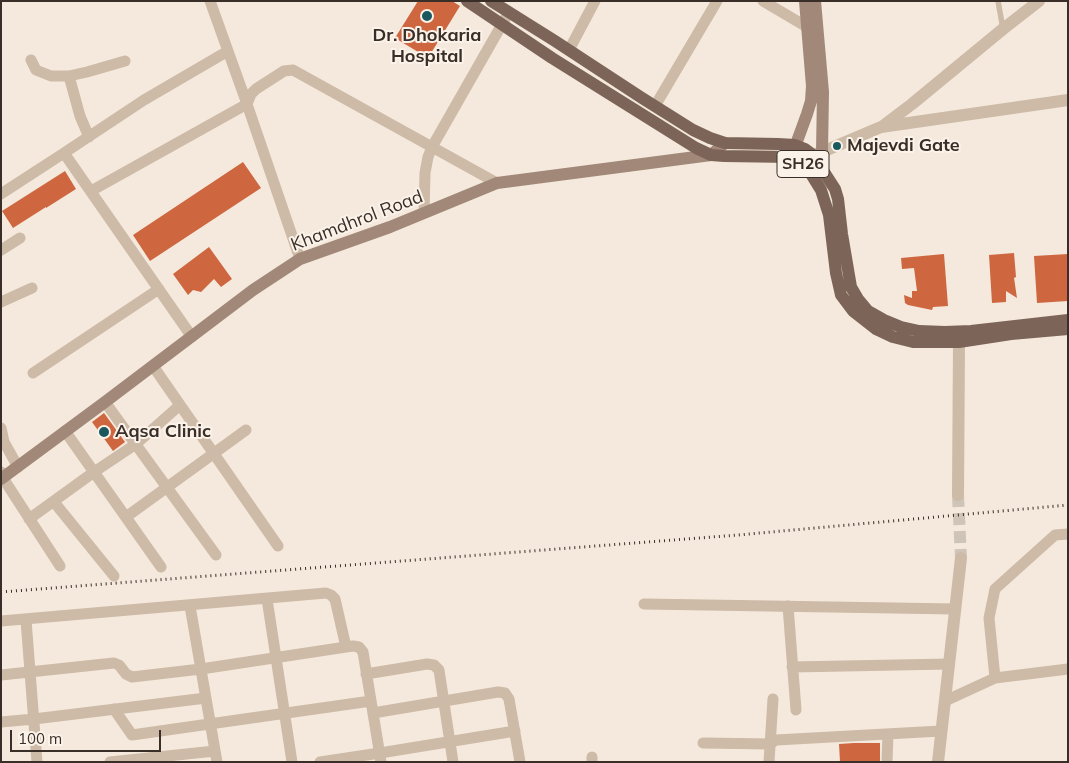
<!DOCTYPE html>
<style>
body{margin:0}
#map{position:relative;width:1069px;height:763px;overflow:hidden;background:#f4e9dc;font-family:Mulish,sans-serif}
canvas{display:block}
.frame{position:absolute;inset:0;border:2px solid #392e28;pointer-events:none}
.scale{position:absolute;left:10px;top:730px;width:151px;height:22px;box-sizing:border-box;border:2px solid #392e28;border-top:0;padding-left:6px;font-size:15px;line-height:18px;white-space:nowrap;color:#392e28;-webkit-text-stroke:4px #fbf3e9;paint-order:stroke}
</style>
<div id="map">
<canvas width="1069" height="763"></canvas>
<div class="frame"></div>
<div class="scale">100 m</div>
</div>
<script>
const ctx = document.querySelector('canvas').getContext('2d');
ctx.lineJoin = 'round';
function fill(path, color) { ctx.fillStyle = color; ctx.fill(path, 'evenodd'); }
const poly = rows => new Path2D(rows.map(r => 'M' + r).join(''));
function strokePath(path, color, width, dash) { ctx.strokeStyle = color; ctx.lineWidth = width; ctx.lineCap = dash ? 'butt' : 'round'; ctx.setLineDash(dash || []); ctx.stroke(path); }
function label(font, color, halo, rows, align = 'center') {
  ctx.font = font + ' Mulish,sans-serif'; ctx.lineWidth = 4; ctx.setLineDash([]); ctx.textBaseline = 'middle'; ctx.strokeStyle = halo; ctx.fillStyle = color; for (const [text, x, y, turn = 0] of rows) {
    ctx.save(); ctx.translate(x, y); ctx.rotate((+turn || 0) * Math.PI / 180); ctx.textAlign = isNaN(turn) ? turn : align; if (halo) ctx.strokeText(text, 0, 0); ctx.fillText(text, 0, 0); ctx.restore();
  }
}
fill(poly([
 [418,1,452,1,460,6,428,58,395,38],
 [243,162,261,188,150,261,133,235],
 [65,171,76,189,46,208,46,207,13,228,2,211],
 [209,247,232,279,221,287,214,279,201,292,193,290,188,295,173,274],
 [1014,253,1016,277,1014,278,1017,298,1006,291,1006,302,992,303,989,255],
 [944,254,948,306,933,307,932,310,908,305,905,303,904,295,912,298,912,291,917,291,914,268,902,269,901,258],
 [1068,254,1068,301,1037,303,1034,256],
 [104,413,125,442,113,451,92,422],
 [854,743,880,743,880,762,840,762,839,744]
]), '#ce673f');
strokePath(poly([
 [958,495,961,558]
]), '#cfc4b8', 12, [12, 6]);
strokePath(poly([
 [998,1,1003,29]
]), '#cdbaa7', 5.5);
strokePath(poly([
 [210,1,247,104,300,259],
 [763,1,807,27],
 [569,50,595,1],
 [31,60,36,70,51,76,69,76,87,72,125,61],
 [69,76,80,116,89,137],
 [655,106,717,1],
 [64,153,144,100,228,51],
 [91,191,247,104,251,94,256,89,284,71,293,70,497,183],
 [1,194,64,153,192,337],
 [424,213,425,173,428,157,432,147,509,12],
 [1,250,20,238],
 [1,302,32,288],
 [153,366,278,546],
 [33,373,159,289],
 [105,402,216,555],
 [1,428,4,442,18,467],
 [65,431,161,567],
 [1,472,3,478,60,566],
 [54,502,114,576],
 [126,517,246,430],
 [29,519,94,472,136,444,180,405],
 [267,599,292,762],
 [644,604,955,609],
 [190,606,217,762],
 [788,606,796,710],
 [26,620,37,762],
 [1,621,326,593,331,595,335,599,346,647],
 [792,667,949,664],
 [366,674,427,664,434,665,439,670,453,762],
 [1,675,114,663,119,665,126,674,132,677,201,669,346,647,353,646,359,647,363,652,381,762],
 [995,678,1068,669],
 [945,701,995,678,989,618,995,589,1055,535,1068,534],
 [114,709,132,735,371,701],
 [373,713,498,692,505,693,509,699,520,762],
 [1,722,34,719,206,698],
 [703,743,770,744,776,740,941,731],
 [110,762,215,751],
 [320,762,380,753,515,731],
 [592,762,592,757],
 [769,762,773,699],
 [887,762,888,734]
]), '#cdbaa7', 11);
strokePath(poly([
 [883,126,912,104,1003,29,1039,1],
 [813,155,822,152,881,127,1068,100],
 [958,495,959,342],
 [938,762,961,558]
]), '#cdbaa7', 12);
strokePath(poly([
 [815,1,823,92,822,152],
 [792,155,807,114,811,101,812,86,805,1],
 [1,479,105,402,253,290,300,259,390,227,497,183,711,155,725,143]
]), '#a18878', 12);
strokePath(poly([
 [467,1,552,58,696,148,711,155,724,156,791,157,800,161,808,169,821,190,829,215,836,273,841,295,853,311,876,329,893,337,913,342,959,342,1011,334,1068,329],
 [491,1,555,41,642,98,693,130,710,138,725,143,778,144,795,145,805,149,813,155,835,189,838,199,842,234,851,287,858,299,868,311,884,320,901,327,919,331,945,332,971,331,1068,320]
]), '#7c6558', 12);
strokePath(poly([
 [1,592,738,535,1068,505]
]), '#392e28', 3, [1, 4]);
for (const [x, y, r, color] of [
 [427,16,6,"#1a575e"],
 [837,146,5,"#1a575e"],
 [104,432,6,"#1a575e"]
]) { const dot = new Path2D(); dot.arc(x, y, r, 0, 2 * Math.PI); ctx.fillStyle = color; ctx.fill(dot); strokePath(dot, '#fbf3e9', 2); }
for (const [x, y, w] of [
 [803,164,52]
]) { const box = new Path2D(); box.roundRect(x - w / 2, y - 13.5, w, 27, 4); ctx.fillStyle = '#fbf3e9'; ctx.fill(box); strokePath(box, '#392e28', 1); }
label('bold 16px', '#392e28', null, [
 ["SH26",803,164]
]);
label('bold 18px', '#392e28', '#fbf3e9', [
 ["Dr. Dhokaria",427,36,"center"],
 ["Hospital",427,57,"center"],
 ["Majevdi Gate",847,146],
 ["Aqsa Clinic",115,432]
], 'left');
label('18px', '#392e28', '#fbf3e9', [
 ["Khamdhrol Road",357,221,-21]
]);
</script>
